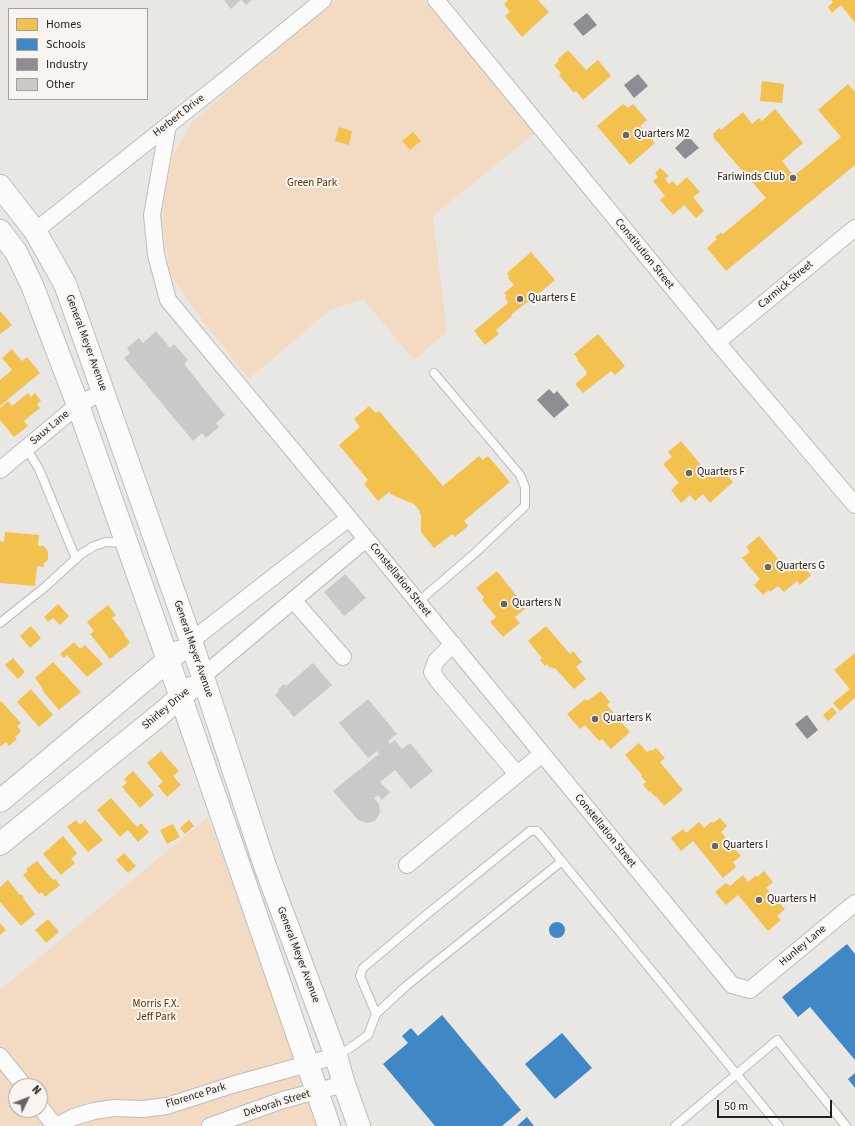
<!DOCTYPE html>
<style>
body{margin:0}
#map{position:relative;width:855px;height:1126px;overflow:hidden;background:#e9e7e4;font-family:"Source Sans 3",sans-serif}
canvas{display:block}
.legend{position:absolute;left:8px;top:8px;width:140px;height:92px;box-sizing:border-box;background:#f9f4ef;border:1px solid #a3a09c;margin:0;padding:5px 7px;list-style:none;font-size:12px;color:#22211f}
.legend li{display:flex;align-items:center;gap:8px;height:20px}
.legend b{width:20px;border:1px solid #a3a09c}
.north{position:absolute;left:8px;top:1078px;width:40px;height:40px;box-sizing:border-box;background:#f9f4ef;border:1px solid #a3a09c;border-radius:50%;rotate:47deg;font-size:11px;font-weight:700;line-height:16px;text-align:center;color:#22211f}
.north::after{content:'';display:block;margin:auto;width:14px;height:18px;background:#686664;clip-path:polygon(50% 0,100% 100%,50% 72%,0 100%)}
.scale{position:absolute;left:717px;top:1100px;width:115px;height:18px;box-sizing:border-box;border:2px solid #22211f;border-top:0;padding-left:5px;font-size:12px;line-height:14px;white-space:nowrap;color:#22211f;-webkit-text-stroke:3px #f9f4ef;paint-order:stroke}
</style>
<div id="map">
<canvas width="855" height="1126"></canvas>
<ul class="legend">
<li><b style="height:11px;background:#f2c14e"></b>Homes</li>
<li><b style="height:11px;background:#3f88c5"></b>Schools</li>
<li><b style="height:11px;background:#8d8d92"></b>Industry</li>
<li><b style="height:11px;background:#c9cac8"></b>Other</li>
</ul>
<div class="north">N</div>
<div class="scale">50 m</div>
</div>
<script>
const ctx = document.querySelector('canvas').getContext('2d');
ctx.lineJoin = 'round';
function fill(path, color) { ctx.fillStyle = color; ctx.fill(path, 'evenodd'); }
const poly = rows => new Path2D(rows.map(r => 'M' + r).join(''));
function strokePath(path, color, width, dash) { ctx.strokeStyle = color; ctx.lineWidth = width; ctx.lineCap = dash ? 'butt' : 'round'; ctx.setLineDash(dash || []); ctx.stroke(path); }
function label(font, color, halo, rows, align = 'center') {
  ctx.font = font + ' "Source Sans 3",sans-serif'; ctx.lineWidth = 4; ctx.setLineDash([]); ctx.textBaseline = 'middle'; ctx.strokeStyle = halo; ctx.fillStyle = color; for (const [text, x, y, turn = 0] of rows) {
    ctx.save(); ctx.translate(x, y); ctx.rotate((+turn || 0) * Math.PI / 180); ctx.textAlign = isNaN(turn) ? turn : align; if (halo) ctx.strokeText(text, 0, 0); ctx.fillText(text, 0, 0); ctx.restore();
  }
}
fill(poly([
 [335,0,424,0,535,133,433,216,447,332,414,360,363,299,330,310,249,379,189,303,170,273,162,223,165,188,173,155,192,122],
 [208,817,322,1126,0,1126,0,990],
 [16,1086,40,1086,40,1110,16,1110]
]), '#f3dbc3');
fill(poly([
 [508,0,538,0,549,12,522,37,505,16,510,12,504,4],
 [831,0,855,0,855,23,841,5,832,13,828,7,833,2],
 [568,50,586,70,598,60,611,76,583,100,576,91,574,93,559,75,561,73,554,65,559,61,558,59],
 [762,81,784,84,782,103,760,101],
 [848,84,855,92,855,165,726,271,707,248,717,239,715,237,721,233,723,234,766,198,713,137,714,136,713,134,719,128,721,130,743,112,752,124,759,118,762,121,775,109,803,143,782,161,794,176,841,137,818,110],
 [623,104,628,108,633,104,647,120,640,126,655,143,630,165,597,126],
 [339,127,352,131,349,145,335,141],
 [413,132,421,141,410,150,402,141],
 [660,168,669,176,665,179,669,184,673,181,677,186,687,177,700,192,693,197,704,211,696,218,684,205,673,215,660,200,665,196,653,181,658,177,655,173],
 [531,252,555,280,528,303,527,302,511,315,512,316,496,330,499,334,485,345,474,331,508,303,505,297,507,296,504,293,514,285,508,278,509,276,507,273],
 [0,311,12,325,0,334],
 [598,334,625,366,615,375,611,371,583,393,575,384,587,374,586,373,587,372,577,360,578,359,574,354],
 [12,349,22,361,27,357,40,373,0,406,0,380,12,370,2,358],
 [28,393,31,397,35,393,41,401,37,404,40,408,24,421,28,426,14,437,0,420,0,408,8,401,12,406],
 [369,406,376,413,379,411,443,486,479,456,483,460,488,456,510,482,464,521,468,526,455,537,452,534,434,548,421,532,421,516,419,510,414,504,392,495,389,492,378,501,364,484,368,480,339,445,360,427,354,419],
 [681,441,712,478,722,469,733,482,710,503,703,494,695,501,690,495,681,503,671,490,679,483,663,464,672,457,668,452],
 [5,532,39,535,38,546,44,546,48,552,48,560,44,563,44,567,37,566,35,586,0,583,0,541,4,542],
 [759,536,789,572,800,563,811,575,800,585,797,581,784,592,778,586,770,592,769,590,763,595,754,585,760,579,742,558,750,552,746,547],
 [497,571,526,608,515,617,520,623,503,637,490,622,496,617,482,600,484,597,476,588],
 [58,604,69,616,60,625,53,618,48,622,44,617],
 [108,605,116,615,112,618,125,634,124,635,130,642,125,648,125,647,110,659,90,634,94,631,87,622],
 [31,626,41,638,30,648,20,636],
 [546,626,570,654,573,651,582,662,576,667,586,679,574,689,555,668,553,669,552,667,550,668,547,664,545,666,540,660,542,658,528,641],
 [74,642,80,649,85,645,103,664,87,677,67,655,64,658,60,654],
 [855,653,855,698,840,711,833,703,850,689,834,670],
 [13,658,25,672,18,679,5,665],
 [53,662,81,692,59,710,42,690,43,689,35,678],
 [31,689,53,715,39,727,17,702],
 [601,691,610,702,607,705,630,732,611,749,602,739,599,741,585,725,580,729,567,714,585,699,587,701],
 [1,701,21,723,17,726,21,731,15,737,17,739,9,746,6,742,0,747,0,702],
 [832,707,837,713,828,721,823,715],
 [639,743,647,752,650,750,652,751,656,748,665,758,660,762,683,790,664,806,656,796,655,797,650,791,649,792,643,785,646,782,641,776,642,775,625,755],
 [161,751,179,771,173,776,181,785,167,797,158,786,163,782,147,763],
 [133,771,154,795,140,808,122,787,127,783,124,779],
 [111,798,137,827,141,823,149,832,138,842,128,830,120,837,97,810],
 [720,818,727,826,721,832,741,856,733,862,736,867,723,878,693,841,681,851,671,838,683,829,686,833,699,822,704,828,712,821,713,823],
 [76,820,80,825,85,820,103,840,88,852,67,827],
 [189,820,194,826,185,834,180,828],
 [173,824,180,837,167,844,160,830],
 [63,836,77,853,71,859,75,863,61,875,43,854],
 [124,853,136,866,128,873,116,860],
 [37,861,53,880,55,879,60,885,45,897,42,892,39,894,23,875,28,871,26,869],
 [764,871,773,882,766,888,785,909,777,916,781,920,768,931,738,895,726,905,715,892,726,883,730,886,743,875,748,882,756,875,757,877],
 [8,880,20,895,21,894,24,897,23,898,35,914,21,926,0,902,0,887],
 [48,919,59,932,46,943,35,930],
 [0,923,6,930,0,935]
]), '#f2c14e');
fill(poly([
 '549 930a8 8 0 1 1 16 0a8 8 0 1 1-16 0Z',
 [847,944,855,954,855,1060,810,1007,798,1017,782,997],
 [442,1015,521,1110,502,1126,435,1126,383,1064,408,1043,402,1036,411,1028,418,1036],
 [562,1033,592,1068,555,1099,525,1064],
 [855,1073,855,1088,848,1079],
 [527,1117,534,1126,517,1126]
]), '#3f88c5');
fill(poly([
 [587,13,597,25,583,36,573,24],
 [638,74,648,86,634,98,624,85],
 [688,136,699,148,685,159,675,148],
 [549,389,554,394,557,391,569,405,554,418,537,400],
 [807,715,818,730,807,739,795,724]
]), '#8d8d92');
fill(poly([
 [224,0,241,0,231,9],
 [242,0,252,0,246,5],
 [156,331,170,348,174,344,188,360,184,364,225,415,216,423,219,427,206,438,202,433,193,441,124,358,130,353,127,348,139,338,143,343],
 [345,574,366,598,344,616,324,592],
 [313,663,332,685,294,717,275,695,279,691,278,689,284,684,286,686],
 [368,699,397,734,388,741,390,744,395,740,402,749,410,743,433,771,411,789,395,770,380,782,390,792,382,800,378,795,374,798,379,804,380,813,375,821,367,823,358,820,333,791,379,754,377,751,368,758,339,723]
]), '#c9cac8');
const lane = poly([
 [26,448,39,469,76,559],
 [418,602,475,553,525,506,525,487,520,475,434,373],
 [0,623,45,587,81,554,94,546,106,542,125,543],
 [376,1014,360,976,363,968,426,915,530,831,537,831,779,1126],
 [336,1056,350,1048,368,1035,376,1014,406,986,562,861],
 [675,1126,777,1040,846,1126]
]);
const street = poly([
 [436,0,717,342,855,505],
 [168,125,152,215,156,255,168,300,349,518,732,985,750,990,855,903],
 [35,231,225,80,323,0],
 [717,342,855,228],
 [0,470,78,405,104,391],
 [293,600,343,657],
 [191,641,349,518],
 [453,644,436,661,432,672,438,681,517,774],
 [203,676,366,539],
 [407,865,542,754],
 [0,1056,24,1086],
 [40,1107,55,1126],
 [56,1126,74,1117,94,1111,114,1108,143,1109,167,1106,232,1085,336,1056],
 [210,1126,283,1100,344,1084]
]);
const secondary = poly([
 [0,186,35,231,65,284,191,641,265,866,336,1056,344,1084,359,1126],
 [0,231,16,252,32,285,78,405,168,660,329,1126],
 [0,801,178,652],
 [0,844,162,713,191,688]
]);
strokePath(lane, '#bebcba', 10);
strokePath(street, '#bebcba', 18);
strokePath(secondary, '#bebcba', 24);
strokePath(lane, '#fcfbfb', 8);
strokePath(street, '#fcfbfb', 16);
strokePath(secondary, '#fcfbfb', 22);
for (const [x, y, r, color] of [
 [626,135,4,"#686664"],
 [793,178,4,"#686664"],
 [520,299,4,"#686664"],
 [689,473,4,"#686664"],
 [768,567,4,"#686664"],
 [504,604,4,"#686664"],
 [595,719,4,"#686664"],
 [715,846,4,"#686664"],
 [759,900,4,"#686664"]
]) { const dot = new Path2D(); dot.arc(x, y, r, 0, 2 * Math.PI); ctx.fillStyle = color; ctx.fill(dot); strokePath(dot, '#f9f4ef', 1.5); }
label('11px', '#22211f', '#f9f4ef', [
 ["Herbert Drive",179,116,-38],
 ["Constitution Street",644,254,51],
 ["Carmick Street",786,285,-40],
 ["General Meyer Avenue",86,343,70],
 ["Saux Lane",50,428,-40],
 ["Constellation Street",400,580,51],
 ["General Meyer Avenue",193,649,71],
 ["Shirley Drive",166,709,-40],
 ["Constellation Street",605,831,51],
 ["Hunley Lane",803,946,-40],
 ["General Meyer Avenue",298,955,69],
 ["Florence Park",196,1096,-17],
 ["Deborah Street",277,1104,-17]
]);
label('11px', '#22211f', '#f9f4ef', [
 ["Quarters M2",634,135],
 ["Fariwinds Club",785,178,"right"],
 ["Quarters E",528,299],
 ["Quarters F",697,473],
 ["Quarters G",776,567],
 ["Quarters N",512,604],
 ["Quarters K",603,719],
 ["Quarters I",723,846],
 ["Quarters H",767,900]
], 'left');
label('11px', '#593300', '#f9f4ef', [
 ["Green Park",312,184],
 ["Morris F.X.",156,1005],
 ["Jeff Park",156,1018]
]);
</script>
